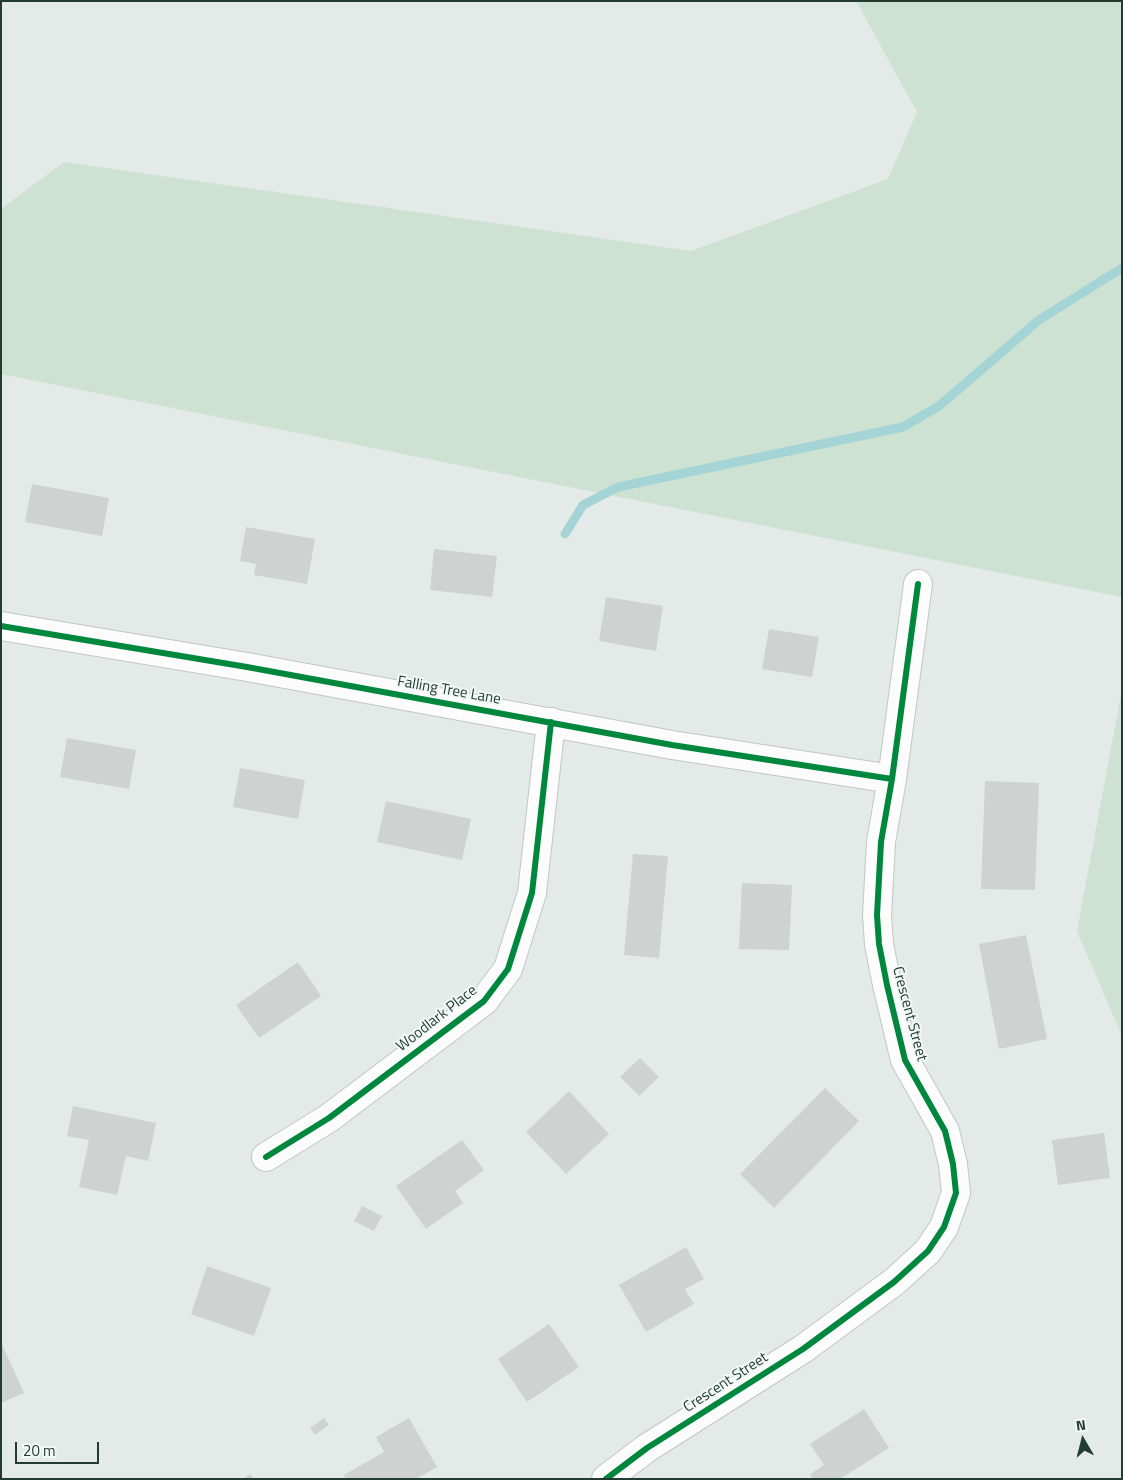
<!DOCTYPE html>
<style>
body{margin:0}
#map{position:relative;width:1123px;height:1480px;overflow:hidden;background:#e4eae7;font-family:"Titillium Web",sans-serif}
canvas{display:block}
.frame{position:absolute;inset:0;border:2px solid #223c33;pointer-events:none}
.north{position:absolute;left:1058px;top:1415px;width:50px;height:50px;-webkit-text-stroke:4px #f2f8f5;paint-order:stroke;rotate:352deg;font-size:14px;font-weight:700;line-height:20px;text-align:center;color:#223c33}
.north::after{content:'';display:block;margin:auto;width:18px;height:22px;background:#223c33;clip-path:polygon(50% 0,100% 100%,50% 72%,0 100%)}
.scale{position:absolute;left:15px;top:1442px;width:84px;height:22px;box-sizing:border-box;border:2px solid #223c33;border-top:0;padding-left:6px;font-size:15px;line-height:18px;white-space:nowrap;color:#223c33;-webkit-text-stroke:4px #f2f8f5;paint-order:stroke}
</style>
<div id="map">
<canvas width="1123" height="1480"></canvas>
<div class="frame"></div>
<div class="north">N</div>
<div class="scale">20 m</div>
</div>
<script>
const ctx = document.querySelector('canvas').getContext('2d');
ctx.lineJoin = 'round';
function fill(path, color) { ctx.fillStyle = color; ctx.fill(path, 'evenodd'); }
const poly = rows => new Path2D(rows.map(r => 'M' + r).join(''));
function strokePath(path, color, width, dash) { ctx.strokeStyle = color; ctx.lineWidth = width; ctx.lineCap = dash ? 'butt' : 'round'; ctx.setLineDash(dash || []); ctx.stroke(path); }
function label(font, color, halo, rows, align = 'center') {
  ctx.font = font + ' "Titillium Web",sans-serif'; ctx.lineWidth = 4; ctx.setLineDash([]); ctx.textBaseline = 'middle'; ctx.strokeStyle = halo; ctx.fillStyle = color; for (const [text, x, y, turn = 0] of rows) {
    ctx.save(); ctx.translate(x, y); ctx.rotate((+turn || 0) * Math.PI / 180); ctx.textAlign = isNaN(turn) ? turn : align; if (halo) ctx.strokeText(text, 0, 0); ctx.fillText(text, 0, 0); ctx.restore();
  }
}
fill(poly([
 [856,1,1122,1,1122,597,1,374,1,209,64,162,691,251,888,179,917,112],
 [1122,689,1122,1036,1077,931]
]), '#cde2d2');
strokePath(poly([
 [565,534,583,505,618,487,903,427,939,406,1039,320,1122,268]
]), '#a5d4d7', 9);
fill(poly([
 [32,484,109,498,102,536,25,522],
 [246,527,315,539,307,584,254,575,256,564,240,561],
 [434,549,497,556,492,597,430,590],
 [606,597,663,606,656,651,599,641],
 [769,629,819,637,812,677,762,669],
 [67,738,136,750,129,789,60,777],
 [240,768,305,780,298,819,233,807],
 [985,781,1039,783,1035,890,981,889],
 [386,801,471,819,462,860,377,842],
 [633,854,668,856,659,958,624,955],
 [742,883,792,885,789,950,739,949],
 [1026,935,1047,1039,999,1049,979,944],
 [298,962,321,996,259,1038,236,1005],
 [640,1058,659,1077,639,1096,620,1077],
 [825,1088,859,1121,774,1208,740,1174],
 [569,1091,609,1134,566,1174,526,1132],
 [73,1106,156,1123,148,1161,126,1156,117,1195,79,1187,89,1140,67,1136],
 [1104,1133,1110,1178,1058,1185,1052,1140],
 [462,1140,484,1170,455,1191,463,1203,426,1229,396,1186],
 [362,1206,382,1216,374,1231,354,1221],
 [686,1247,704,1279,685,1289,694,1304,646,1332,619,1285],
 [207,1266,271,1288,254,1336,191,1314],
 [549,1324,579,1367,527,1402,498,1359],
 [1,1342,24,1393,1,1403],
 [864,1409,889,1448,840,1479,813,1479,810,1474,824,1465,810,1444],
 [324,1418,329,1425,315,1435,310,1428],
 [409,1418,437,1467,416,1479,346,1479,344,1475,384,1452,376,1437],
 [250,1474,254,1479,243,1479]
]), '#ced3d1');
const minor = poly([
 [1,626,247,667,672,745,892,779],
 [266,1157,329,1118,484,1001,508,969,532,893,551,722],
 [606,1479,647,1448,803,1349,894,1282,928,1251,944,1227,956,1193,953,1164,945,1131,905,1060,887,985,879,944,877,915,881,842,892,779,918,584]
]);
strokePath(minor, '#c1c7c4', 30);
strokePath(minor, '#fbfcfb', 28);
strokePath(poly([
 [1,626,247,667,672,745,892,779],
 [266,1157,329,1118,484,1001,508,969,532,893,551,722],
 [606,1479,647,1448,803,1349,894,1282,928,1251,944,1227,956,1193,953,1164,945,1131,905,1060,887,985,879,944,877,915,881,842,892,779,918,584]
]), '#00873e', 6);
label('15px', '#223c33', '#f2f8f5', [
 ["Falling Tree Lane",449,691,10],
 ["Crescent Street",909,1014,75],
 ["Woodlark Place",437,1019,-38],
 ["Crescent Street",726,1383,-33]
]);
</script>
